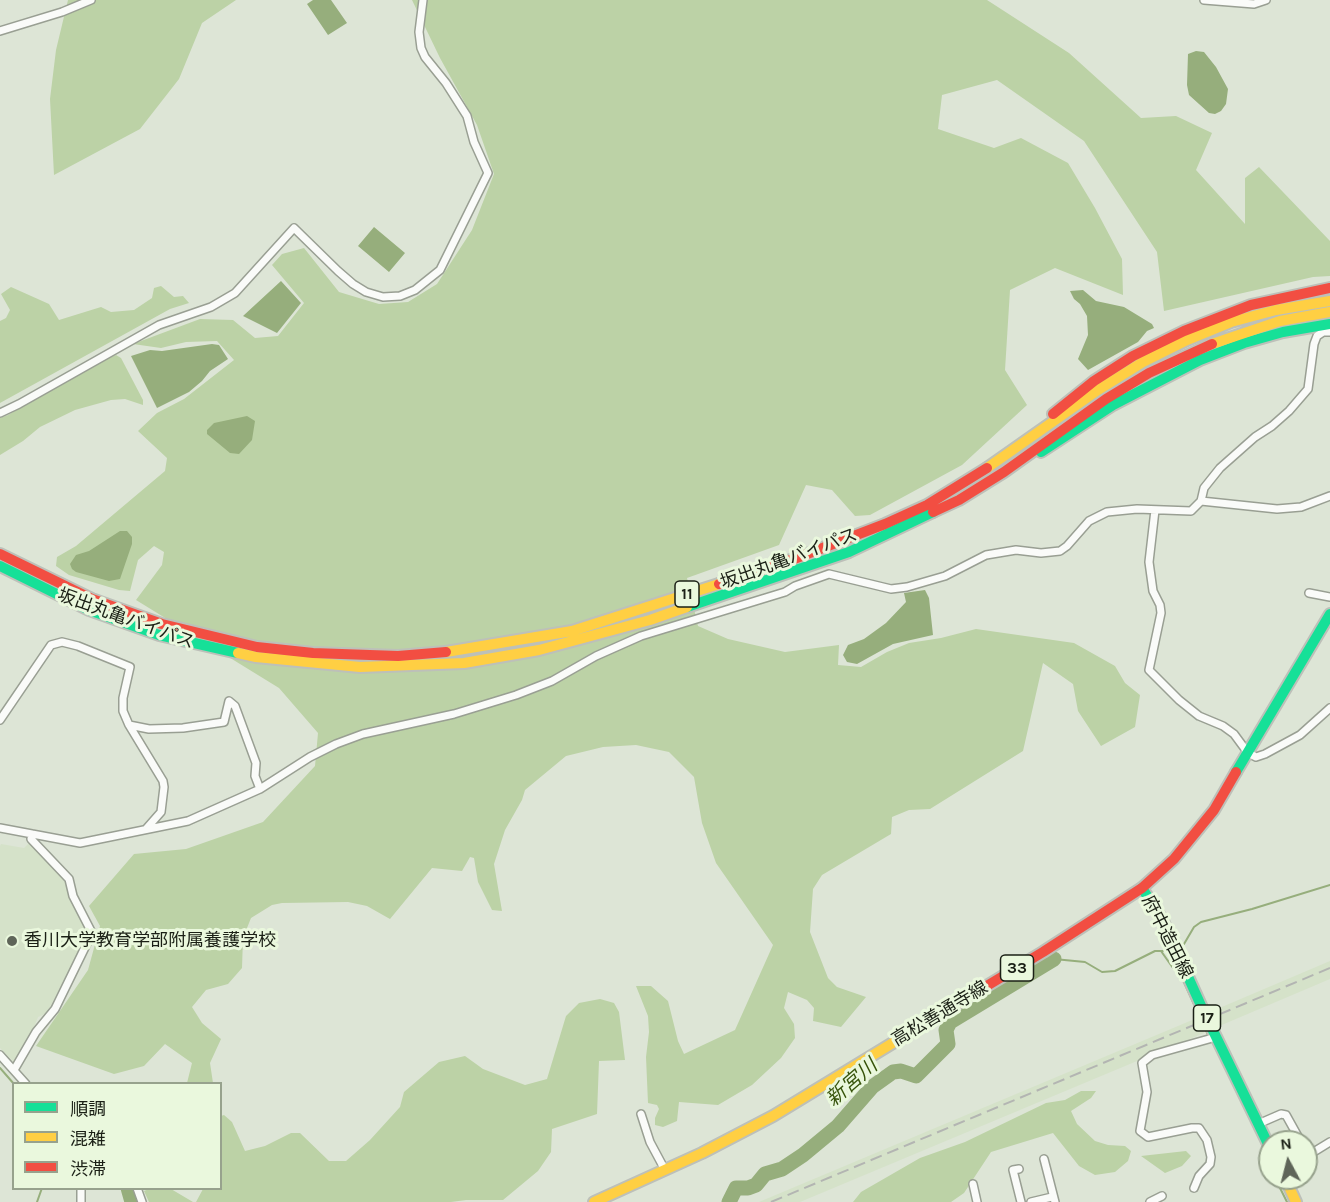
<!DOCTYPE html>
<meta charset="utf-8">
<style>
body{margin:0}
#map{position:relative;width:1330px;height:1202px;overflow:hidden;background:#dde5d6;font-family:Karla,"Noto Sans JP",sans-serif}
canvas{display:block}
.legend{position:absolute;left:12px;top:1082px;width:210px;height:108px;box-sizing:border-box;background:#eaf8dd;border:2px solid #97a28d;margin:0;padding:8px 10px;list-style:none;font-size:18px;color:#1b2016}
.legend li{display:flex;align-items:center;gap:12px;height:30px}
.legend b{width:30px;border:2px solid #97a28d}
.north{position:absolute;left:1258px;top:1130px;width:60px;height:60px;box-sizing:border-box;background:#eaf8dd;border:2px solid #97a28d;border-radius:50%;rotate:353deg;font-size:16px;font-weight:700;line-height:24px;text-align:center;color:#1b2016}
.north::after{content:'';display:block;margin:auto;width:21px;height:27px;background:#5f6559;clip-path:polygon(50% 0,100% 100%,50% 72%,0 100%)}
</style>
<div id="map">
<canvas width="1330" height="1202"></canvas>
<ul class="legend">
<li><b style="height:8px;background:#16e098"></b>順調</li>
<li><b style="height:8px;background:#ffcf43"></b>混雑</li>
<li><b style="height:8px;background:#f24e42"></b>渋滞</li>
</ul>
<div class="north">N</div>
</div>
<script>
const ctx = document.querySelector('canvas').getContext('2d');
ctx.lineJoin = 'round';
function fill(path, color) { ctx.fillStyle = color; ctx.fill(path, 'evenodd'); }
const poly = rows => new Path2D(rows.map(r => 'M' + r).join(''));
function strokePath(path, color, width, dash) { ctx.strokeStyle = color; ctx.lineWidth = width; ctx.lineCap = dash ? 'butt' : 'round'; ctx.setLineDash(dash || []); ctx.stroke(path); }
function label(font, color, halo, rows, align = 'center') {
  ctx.font = font + ' Karla,"Noto Sans JP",sans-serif'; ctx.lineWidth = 6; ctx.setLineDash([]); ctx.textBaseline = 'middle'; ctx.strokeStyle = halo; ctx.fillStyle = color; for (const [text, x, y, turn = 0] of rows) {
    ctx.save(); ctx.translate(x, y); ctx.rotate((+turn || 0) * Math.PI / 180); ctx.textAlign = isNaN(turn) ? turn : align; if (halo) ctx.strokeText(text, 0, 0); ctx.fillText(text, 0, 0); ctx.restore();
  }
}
fill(poly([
 [30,842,66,882,70,898,88,934,47,1013,38,1017,32,1032,14,1062,0,1048,0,846,1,844,24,848],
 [1330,961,1330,979,1217,1027,1210,1012],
 [1197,1018,1204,1033,800,1202,759,1202]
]), '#d5e2c9');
fill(poly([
 [68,0,236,0,202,23,179,79,140,129,54,175,50,99,56,50],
 [412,0,987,0,1069,53,1141,118,1176,116,1212,133,1196,170,1245,224,1245,178,1259,167,1330,241,1330,276,1313,277,1164,311,1157,252,1084,141,997,80,942,95,938,129,994,148,1021,138,1068,163,1095,208,1122,259,1123,295,1055,268,1010,290,1005,370,1027,405,962,465,870,515,855,516,832,490,806,485,779,545,687,578,698,626,728,639,785,652,839,645,838,665,861,667,887,652,909,643,941,638,976,629,1074,643,1115,666,1125,683,1140,695,1135,727,1101,746,1078,711,1073,684,1043,663,1023,751,930,809,909,810,892,817,891,834,822,875,813,889,810,932,828,978,837,987,866,997,841,1027,813,1021,814,1008,807,1000,788,992,784,1008,794,1024,795,1038,781,1058,752,1085,718,1105,679,1102,677,1121,663,1127,655,1125,655,1118,659,1109,657,1105,648,1103,646,1057,649,1032,648,1016,636,986,651,986,668,1001,678,1041,684,1054,735,1030,773,945,716,863,702,823,694,777,669,752,636,745,603,747,566,756,525,790,522,800,505,830,494,864,502,911,492,910,478,882,474,858,470,857,462,871,432,868,390,919,367,906,348,902,282,903,272,905,251,918,243,938,242,968,228,984,206,990,192,1007,202,1023,221,1039,210,1063,213,1083,187,1083,192,1063,165,1044,144,1066,114,1074,36,1046,88,970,100,926,89,906,134,854,186,849,263,822,315,766,318,733,279,688,136,600,162,565,164,552,154,546,138,560,130,591,119,590,69,575,56,566,57,557,76,546,165,471,167,458,138,431,157,413,184,399,234,360,217,341,186,342,161,348,133,344,200,319,233,320,255,338,278,336,304,303,272,265,282,254,304,248,339,292,379,304,408,302,437,284,472,230,494,174,477,125,440,58],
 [161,286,174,297,183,296,189,303,170,309,0,403,0,321,6,318,10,310,1,294,11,287,49,304,59,320,101,307,111,312,134,310,152,298,154,288],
 [116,355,121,358,143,400,143,405,125,399,111,400,75,410,40,427,23,441,0,455,0,418,8,415,87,368],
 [600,999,614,1003,619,1012,625,1060,599,1061,597,1114,552,1129,551,1152,538,1171,503,1200,466,1200,451,1202,196,1202,203,1189,220,1188,221,1116,224,1115,232,1122,245,1151,265,1146,291,1133,300,1133,329,1161,346,1161,370,1140,400,1107,404,1092,439,1062,465,1056,483,1069,525,1085,547,1079,566,1016,579,1003],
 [1081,1091,1096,1091,1091,1098,1071,1111,1077,1124,1095,1141,1108,1145,1125,1146,1131,1151,1128,1161,1115,1172,1095,1175,1079,1166,1053,1133,991,1152,964,1193,951,1202,853,1202,861,1192,920,1158,965,1142,1046,1103,1065,1100],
 [1186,1151,1191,1156,1182,1166,1165,1173,1141,1156],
 [149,1189,171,1189,193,1202,149,1202,144,1191]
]), '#bcd2a6');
fill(poly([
 [313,0,331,0,347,23,328,35,307,4],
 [1196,51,1204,52,1216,67,1228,89,1226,104,1221,111,1215,114,1209,113,1189,95,1187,85,1188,54],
 [374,227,405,253,389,272,358,246],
 [281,281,301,303,277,333,243,316],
 [1083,290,1096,301,1124,307,1152,324,1154,328,1147,331,1138,342,1088,370,1078,359,1088,335,1087,316,1080,304,1074,299,1070,291],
 [212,344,219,345,228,359,210,371,202,381,189,392,157,408,131,356,150,350,162,351],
 [247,416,255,421,252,440,239,454,230,453,207,434,207,430,214,423],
 [120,531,127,531,132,537,132,544,120,579,109,581,76,572,72,569,70,564,76,555,89,551],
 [925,590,929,598,933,635,893,644,857,664,847,662,843,655,848,645,864,639,886,623,906,602,904,593]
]), '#96ae7c');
strokePath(poly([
 [1184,944,1194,927,1201,922,1252,909,1330,885],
 [1161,951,1173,968,1177,967,1209,1037],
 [1054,959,1085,962,1102,972,1115,971,1155,951,1163,951],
 [0,1068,14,1084],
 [1275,1178,1287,1202],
 [37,1202,42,1188]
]), '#96ae7c', 2);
strokePath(poly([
 [128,1188,132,1202],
 [729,1202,736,1188,748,1188,756,1185,765,1174,782,1169,803,1155,838,1126,872,1087,893,1072,901,1071,916,1076,948,1044,946,1030,950,1022,1054,959]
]), '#96ae7c', 15);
const street = poly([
 [1204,0,1254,4,1266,0],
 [0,31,62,12,91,0],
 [0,413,19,404,159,325,211,307,235,293,294,228,338,271,353,284,366,292,383,297,400,296,415,290,440,270,488,173,474,142,467,116,446,83,425,57,421,48,419,32,423,0],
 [1201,501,1277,509,1301,507,1330,496],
 [1155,510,1149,562,1153,591,1160,605,1161,613,1149,670,1179,700,1199,716,1223,726,1234,734,1248,753,1256,757,1265,754,1300,735,1330,708],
 [1309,593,1330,597],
 [0,720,51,645,62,642,78,646,130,667,123,698,123,711,129,725,149,729,183,728,224,722,229,701,235,706,256,763,255,776,260,789],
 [129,725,163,781,164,787,161,812,146,829],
 [0,828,80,843,188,821,260,789,310,757,336,744,363,734,454,714,516,695,552,681,596,656,641,636,785,592,795,586,829,574,891,589,907,587,945,576,986,555,1016,550,1041,553,1060,551,1067,546,1089,521,1107,512,1137,509,1191,511,1201,501,1204,488,1220,468,1255,437,1272,426,1289,411,1308,389,1314,344,1317,336,1323,332,1330,332],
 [0,1055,26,1084],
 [14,1070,36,1032,55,1009,92,933,73,896,69,879,31,839,32,834],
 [641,1114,650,1142,665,1170],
 [1258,1124,1281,1114,1286,1115,1301,1142],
 [1306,1150,1312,1153,1330,1142],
 [1044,1159,1055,1202],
 [1019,1169,1013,1170,1021,1202],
 [973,1184,977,1202],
 [137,1188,142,1202],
 [1194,1188,1199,1176,1210,1164,1211,1157,1207,1140,1199,1128,1192,1128,1148,1137,1140,1131,1147,1092,1142,1063,1152,1055,1216,1037],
 [81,1202,81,1188],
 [1031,1202,1052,1197],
 [1150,1202,1162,1196]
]);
const fast = poly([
 [1041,452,1113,405,1200,360,1244,343,1283,332,1330,324],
 [0,566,89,610,159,635,238,653],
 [687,607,849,552,933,512],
 [1236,772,1330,614],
 [1142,888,1162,919,1203,1010,1270,1148]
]);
const slow = poly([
 [1212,344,1280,321,1330,312],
 [987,468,1098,390,1143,362,1187,340,1231,322,1276,310,1330,301],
 [446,652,572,631,719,584],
 [238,653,256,657,360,667,464,663,539,650,650,620,687,607],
 [1285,1178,1296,1202],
 [594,1202,702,1153,773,1116,937,1016]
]);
const jam = poly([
 [1053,414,1094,381,1133,356,1184,331,1251,305,1330,288],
 [933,512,959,500,1004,472,1106,399,1149,373,1212,344],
 [0,554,92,599,162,624,257,647,313,653,398,656,446,652],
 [719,584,794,559,885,524,927,505,987,468],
 [937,1016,1043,952,1142,888,1174,859,1214,810,1236,772]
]);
strokePath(street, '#999f93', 10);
strokePath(fast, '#bdc0b9', 14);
strokePath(slow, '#bdc0b9', 14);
strokePath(jam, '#bdc0b9', 14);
strokePath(street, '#fafbf9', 7);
strokePath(fast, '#16e098', 10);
strokePath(slow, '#ffcf43', 10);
strokePath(jam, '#f24e42', 10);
strokePath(poly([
 [771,1202,1330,968]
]), '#b3b5b2', 2, [12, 6]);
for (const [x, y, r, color] of [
 [12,941,6,"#5f6559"]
]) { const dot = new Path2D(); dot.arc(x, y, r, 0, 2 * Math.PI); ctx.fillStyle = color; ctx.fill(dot); strokePath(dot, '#eaf8dd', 2); }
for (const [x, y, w] of [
 [687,594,24],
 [1017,968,33],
 [1207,1018,27]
]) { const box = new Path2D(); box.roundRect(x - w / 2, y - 13, w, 26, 4.5); ctx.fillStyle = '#eaf8dd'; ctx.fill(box); strokePath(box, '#1b2016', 1.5); }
label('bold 16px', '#1b2016', null, [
 ["11",687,594],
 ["33",1017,968],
 ["17",1207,1018]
]);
label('18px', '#1b2016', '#eaf8dd', [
 ["坂出丸亀バイパス",789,559,-20],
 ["坂出丸亀バイパス",126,619,20],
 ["府中造田線",1167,937,63],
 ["高松善通寺線",940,1014,-31]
]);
label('18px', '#1b2016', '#eaf8dd', [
 ["香川大学教育学部附属養護学校",24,941]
], 'left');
label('italic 20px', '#37540b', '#eaf8dd', [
 ["新宮川",852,1083,-41]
]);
</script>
